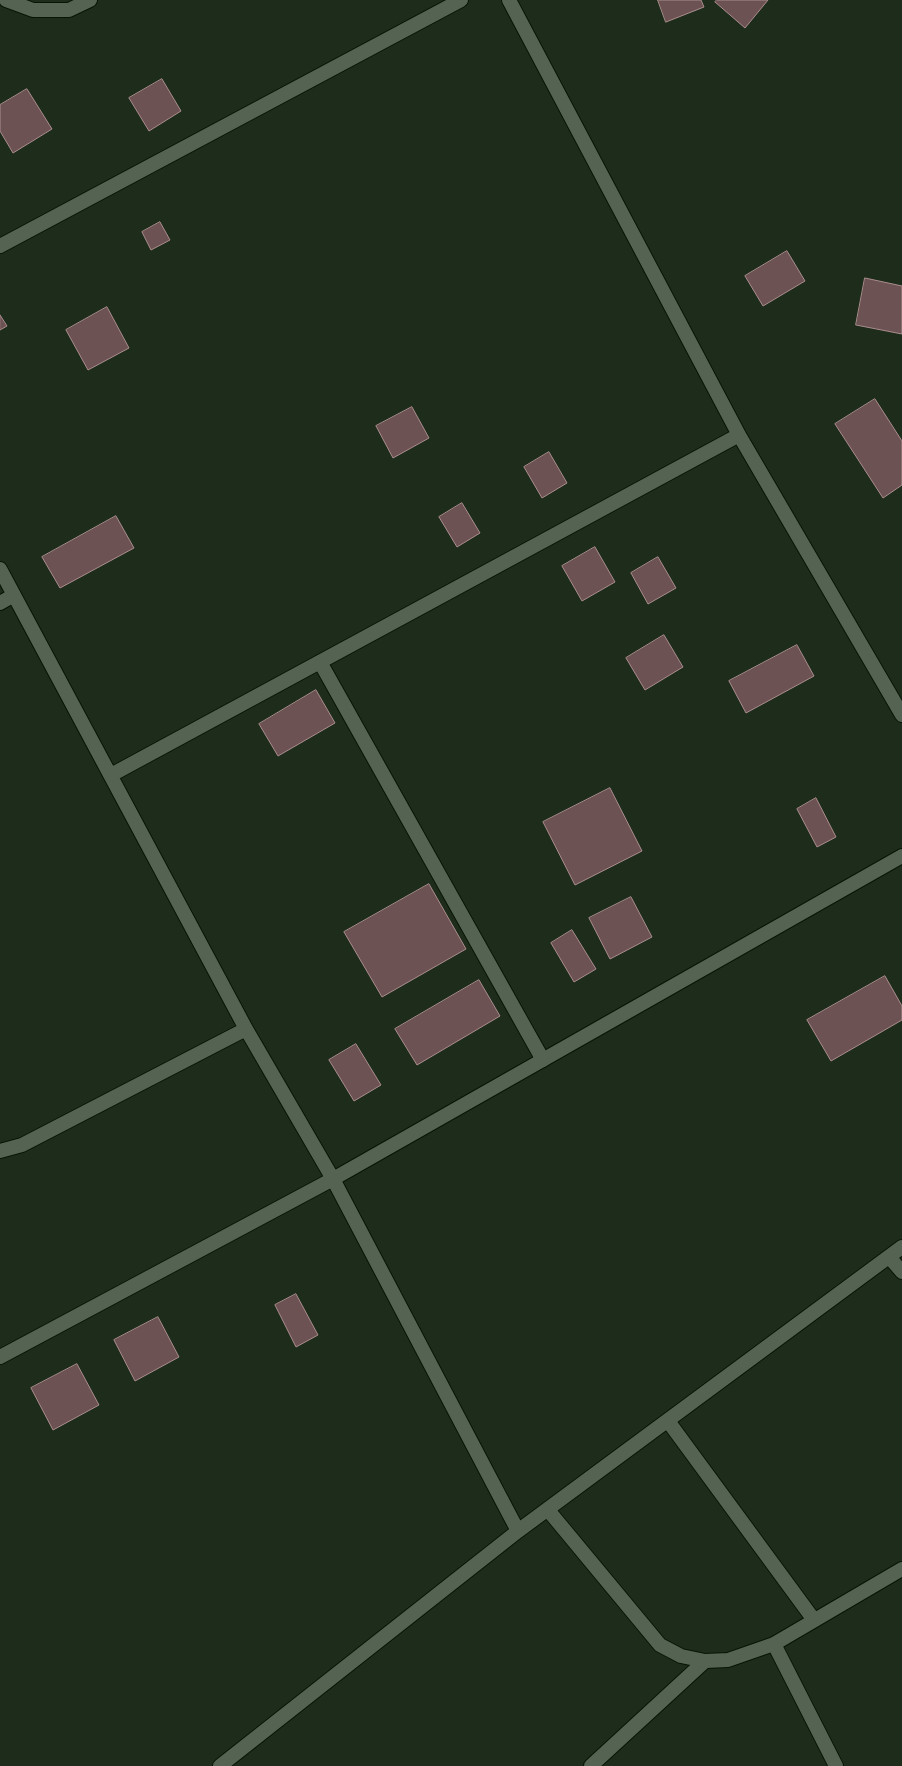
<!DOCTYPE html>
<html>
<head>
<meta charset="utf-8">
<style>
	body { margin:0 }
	canvas { display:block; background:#1e2c1b }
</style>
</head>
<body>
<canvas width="902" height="1766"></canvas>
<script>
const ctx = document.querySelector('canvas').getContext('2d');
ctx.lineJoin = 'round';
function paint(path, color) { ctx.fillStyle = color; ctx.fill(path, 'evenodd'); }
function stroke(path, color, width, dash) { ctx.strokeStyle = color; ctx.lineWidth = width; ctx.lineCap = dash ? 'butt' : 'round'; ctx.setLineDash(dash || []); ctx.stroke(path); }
const building = new Path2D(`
	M658 0H701L704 7 666 22Z
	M717 0H768L745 28 715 2Z
	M162 79 181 111 149 131 129 98Z
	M27 89 52 129 13 153 0 131V105Z
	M160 222 170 240 151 250 142 232Z
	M787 251 805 281 763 306 745 276Z
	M865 278 902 286V334L856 325Z
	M107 307 129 348 88 370 66 330Z
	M0 315 7 326 0 330Z
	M875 399 902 441V485L883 498 835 424Z
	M412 407 429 438 393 458 376 426Z
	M549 452 567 483 542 498 524 467Z
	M462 503 480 533 457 547 439 517Z
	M116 516 134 548 60 588 42 557Z
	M595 547 615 582 582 601 562 566Z
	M658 557 676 588 648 604 631 573Z
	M664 635 683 667 645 690 626 658Z
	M797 645 814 676 746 713 729 681Z
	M316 690 335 723 278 756 259 724Z
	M610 788 642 851 575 885 543 822Z
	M816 798 836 837 817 847 797 809Z
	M429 884 466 949 382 997 344 932Z
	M631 897 652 937 610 959 589 918Z
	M572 930 596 969 574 982 551 943Z
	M885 976 902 1006V1020L831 1061 807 1020Z
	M479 980 500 1016 417 1065 395 1029Z
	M356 1044 381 1085 354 1101 329 1060Z
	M296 1294 318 1335 296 1347 275 1305Z
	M158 1317 179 1357 135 1381 114 1340Z
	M77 1364 99 1405 53 1430 31 1388Z`);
const service = new Path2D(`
	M6 0 33 10H69L90 0
	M320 662 543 1060
	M668 1421 814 1620
	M774 1644 836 1766
	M591 1766 705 1661`);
const minor = new Path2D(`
	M509 0 739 435 902 715
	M0 246 461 0
	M0 569 246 1029 333 1179 518 1531
	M0 603 14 595
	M111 775 739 435
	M0 1151 22 1145 246 1029
	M889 1257 902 1272
	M0 1357 333 1179 902 856
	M548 1510 660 1645 681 1656 705 1661 728 1660 774 1644 902 1569
	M220 1766 518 1531 902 1247`);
paint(building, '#6d5254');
stroke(building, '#aa8d8e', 1);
stroke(service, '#081406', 16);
stroke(minor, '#081406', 16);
stroke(service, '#556452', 14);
stroke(minor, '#556452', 14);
</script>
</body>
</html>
